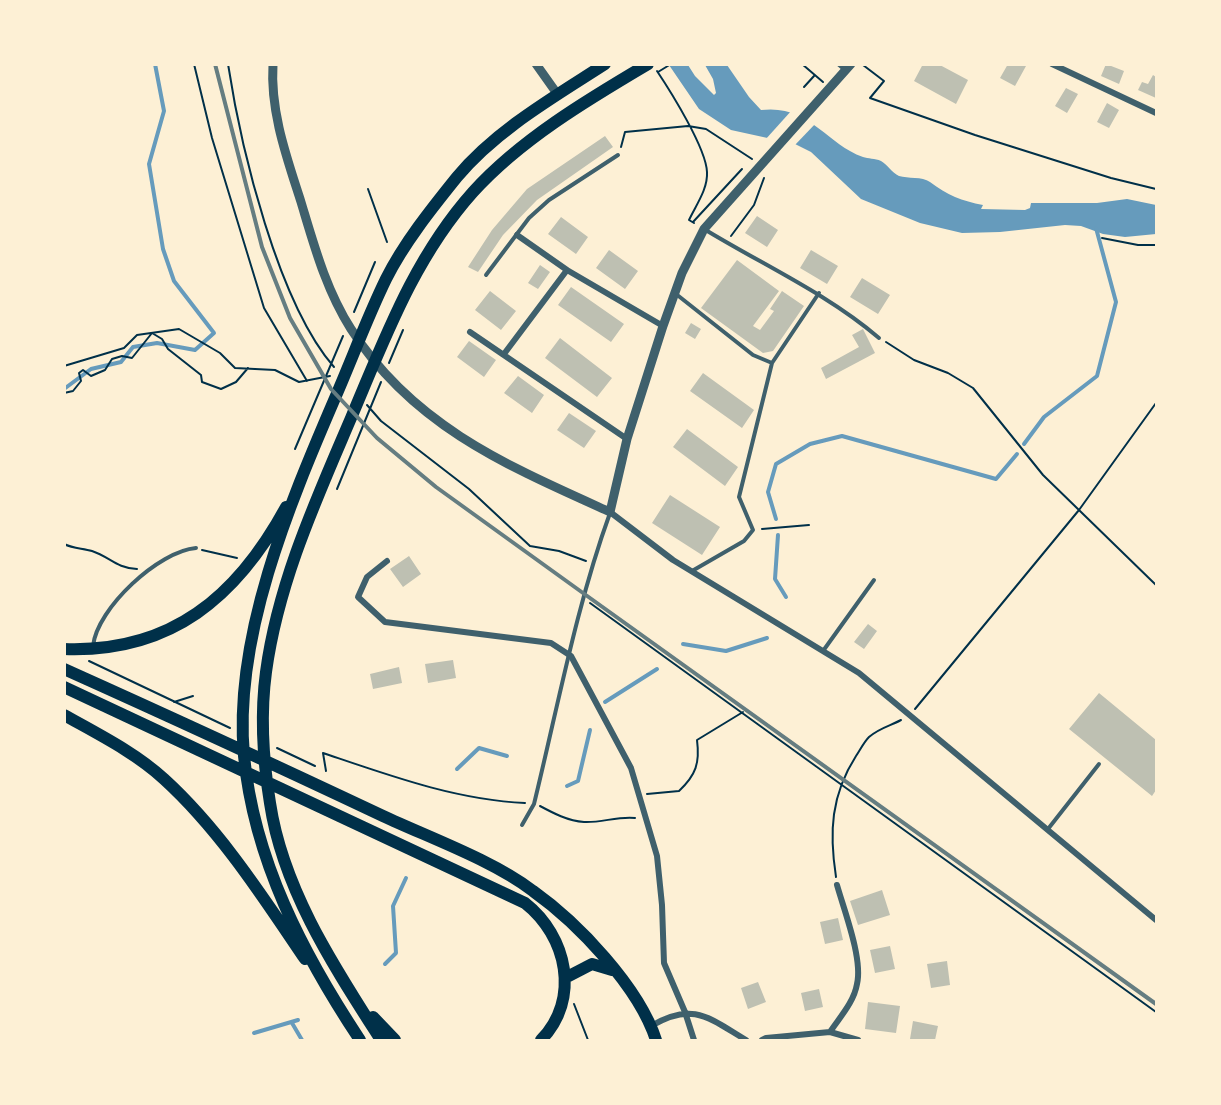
<!DOCTYPE html>
<html>
<head>
<meta charset="utf-8">
<style>
	body { margin:0 }
	#map { position:relative; width:1221px; height:1105px; overflow:hidden; background:#fdf0d5; font-family:"DM Sans",sans-serif }
	canvas { display:block }
	.frame { position:absolute; inset:0; border:66px solid #fdf0d5; pointer-events:none }
</style>
</head>
<body>
<div id="map">
<canvas width="1221" height="1105"></canvas>
<div class="frame"></div>
</div>
<script>
const ctx = document.querySelector('canvas').getContext('2d');
ctx.lineJoin = 'round';
function paint(path, color) { ctx.fillStyle = color; ctx.fill(path, 'evenodd'); }
function stroke(path, color, width, dash) { ctx.strokeStyle = color; ctx.lineWidth = width; ctx.lineCap = dash ? 'butt' : 'round'; ctx.setLineDash(dash || []); ctx.stroke(path); }
const water = new Path2D(`
	M669 65H688L695 76 714 95 716 93 713 79 705 65H727L749 97 761 110C809 104 825 143 863 157 868 159 875 158 881 161 887 164 892 173 899 176 908 179 922 176 930 182 947 195 962 201 983 205L981 209 1025 210 1030 208 1031 203H1097L1127 199 1156 205V234L1125 237 1103 234 1081 226 1065 225 1000 232 962 233 920 223 861 199 811 152 795 144 731 130 699 109Z`);
const pier = new Path2D(`
	M792 110 817 122 794 146 765 140Z`);
const stream = new Path2D(`
	M64 389 91 369 121 362 133 347 157 343 195 350 214 333 174 281 163 249 149 164 164 111 155 64
	M1024 444 1044 417 1097 376 1116 302 1096 228
	M776 519 768 492 776 464 810 444 842 436 996 479 1017 454
	M778 535 775 579 786 597
	M683 644 726 651 767 638
	M605 702 657 669
	M457 769 479 748 507 756
	M567 786 578 781 590 730
	M385 964 396 953 393 906 406 878
	M292 1023 302 1040
	M254 1033 298 1020`);
const building = new Path2D(`
	M923 64H938L968 80 956 104 914 81Z
	M1008 64 1026 66 1015 86 1000 78Z
	M1106 64 1124 71 1119 84 1101 76Z
	M1153 75 1156 77V98L1138 90 1142 82 1148 84Z
	M1066 88 1078 94 1067 113 1055 106Z
	M1107 103 1119 110 1109 128 1097 122Z
	M605 136 613 147 537 200 503 235 478 272 468 267 492 230 527 189Z
	M757 216 778 230 767 247 745 233Z
	M561 217 588 237 576 254 548 234Z
	M609 250 638 271 625 289 596 268Z
	M811 250 838 266 827 284 800 268Z
	M737 260 779 291 753 326 760 330 774 311 770 309 782 291 804 306 773 351 763 353 701 308Z
	M540 265 550 272 538 289 528 283Z
	M862 278 890 295 878 314 850 297Z
	M571 287 624 324 611 342 558 305Z
	M490 291 516 311 501 330 475 310Z
	M691 323 701 329 695 339 685 333Z
	M863 329 875 353 826 379 821 368 859 347 852 335Z
	M560 338 612 378 597 397 545 358Z
	M469 341 496 360 484 377 457 357Z
	M703 373 754 410 742 428 690 391Z
	M518 376 544 395 532 413 504 393Z
	M569 413 596 431 584 448 557 430Z
	M687 429 738 467 725 486 673 447Z
	M670 495 720 527 702 555 652 523Z
	M409 556 421 574 403 587 390 569Z
	M868 624 877 631 864 649 854 642Z
	M453 660 456 678 428 683 425 664Z
	M399 667 402 683 373 689 370 674Z
	M1099 693 1156 740V790L1152 796 1069 729Z
	M882 890 890 915 858 925 850 901Z
	M838 918 843 940 825 944 820 922Z
	M890 946 895 969 875 973 870 950Z
	M947 961 950 985 931 988 927 964Z
	M758 982 766 1002 748 1009 741 988Z
	M819 989 823 1007 805 1011 801 993Z
	M868 1002 900 1006 896 1033 865 1029Z
	M913 1021 938 1026 935 1040 910 1039Z`);
const path = new Path2D(`
	M194 64 212 138 264 308 307 381
	M228 64C241 149 278 303 334 367
	M802 64 823 82
	M863 65 884 81 870 98 975 135 1111 178 1156 189
	M657 71C671 92 706 148 707 172 708 189 696 205 689 220L694 223
	M658 72 671 64
	M804 87 814 76
	M621 147 625 132 688 126 706 129 752 159
	M368 189 387 242
	M693 222 742 169
	M731 236 754 205 764 178
	M1102 238 1138 245H1156
	M354 312 375 262
	M886 342 914 360 948 373 973 388 1043 475 1156 585
	M389 363 403 330
	M64 366 124 348 137 335 179 329 220 353 235 368 275 370 299 382 330 376
	M64 393 73 391 81 381 79 373 83 370 91 376 105 370 112 359 122 356 132 358 152 333 162 339 168 349 201 375 202 382 221 389 236 382 248 368
	M367 405 381 421 469 489 530 546 559 551 586 561
	M295 449 343 336
	M337 489 381 382
	M762 529 809 525
	M64 544C74 549 83 548 92 551 110 557 116 568 137 569
	M202 550 237 558
	M590 603 1156 1012
	M89 661 230 728
	M174 702 193 696
	M915 709 1079 510 1156 403
	M277 748 315 766
	M326 771 323 753C388 775 456 800 525 803
	M647 794 679 791C696 775 700 763 697 740L743 712
	M540 806C553 813 568 821 584 822 601 823 618 816 635 818
	M836 877C829 832 831 795 856 756 860 750 864 742 869 737 879 728 890 726 901 720
	M574 1004 588 1040`);
const service = new Path2D(`
	M838 64 845 70
	M704 229C763 265 826 293 879 338
	M486 275 529 218 549 200 618 155
	M676 294 753 355 772 363
	M692 571 744 541 753 530 739 497 772 363 819 293
	M93 646C97 608 159 551 196 548
	M823 651 874 580
	M522 825 534 804C558 706 576 607 610 513
	M1048 829 1099 764`);
const minor = new Path2D(`
	M1052 64 1156 113
	M517 235 567 270 663 326
	M470 332 627 439
	M504 354 567 270
	M610 512 673 560 859 673 1156 920
	M387 561 367 577 358 597 385 622 551 643 571 656 631 768 657 856 662 905 664 963 685 1012 694 1040
	M651 1026C693 1001 709 1018 746 1040
	M830 1032C840 1017 854 1002 857 984 863 959 844 910 837 885
	M762 1040 766 1038 830 1032 858 1040`);
const tertiary = new Path2D(`
	M273 64C270 112 287 158 301 202 314 245 326 290 351 329 413 426 508 466 610 512L627 439 663 326 682 273 704 229 851 64
	M536 64 558 95`);
const primary = new Path2D(`
	M64 649C171 653 237 597 286 507
	M64 669C171 717 277 766 383 816 430 838 492 860 533 891 578 923 639 987 656 1040
	M64 687 525 903C567 936 581 999 541 1040
	M64 715C98 734 136 753 164 779 220 830 263 897 305 959
	M565 978 592 964 612 970
	M373 1017 395 1040
	M360 1040C303 954 254 860 244 756 233 638 289 505 335 398 352 359 367 318 386 279 404 243 432 208 457 177 496 130 554 97 605 64
	M381 1040C335 968 283 890 270 803 263 760 260 716 266 672 278 583 316 500 351 418 385 338 414 258 473 192 520 140 587 100 648 64`);
const rail = new Path2D(`
	M215 64 262 247 290 318 331 389 377 438 436 487 583 593 1156 1004`);
paint(water, '#669bbc');
paint(pier, '#fdf0d5');
stroke(stream, '#669bbc', 4);
paint(building, '#bec0b2');
stroke(path, '#003049', 2);
stroke(service, '#3f606c', 4);
stroke(minor, '#3f606c', 6);
stroke(tertiary, '#3f606c', 9);
stroke(primary, '#003049', 12);
stroke(rail, '#657d81', 4);
</script>
</body>
</html>
